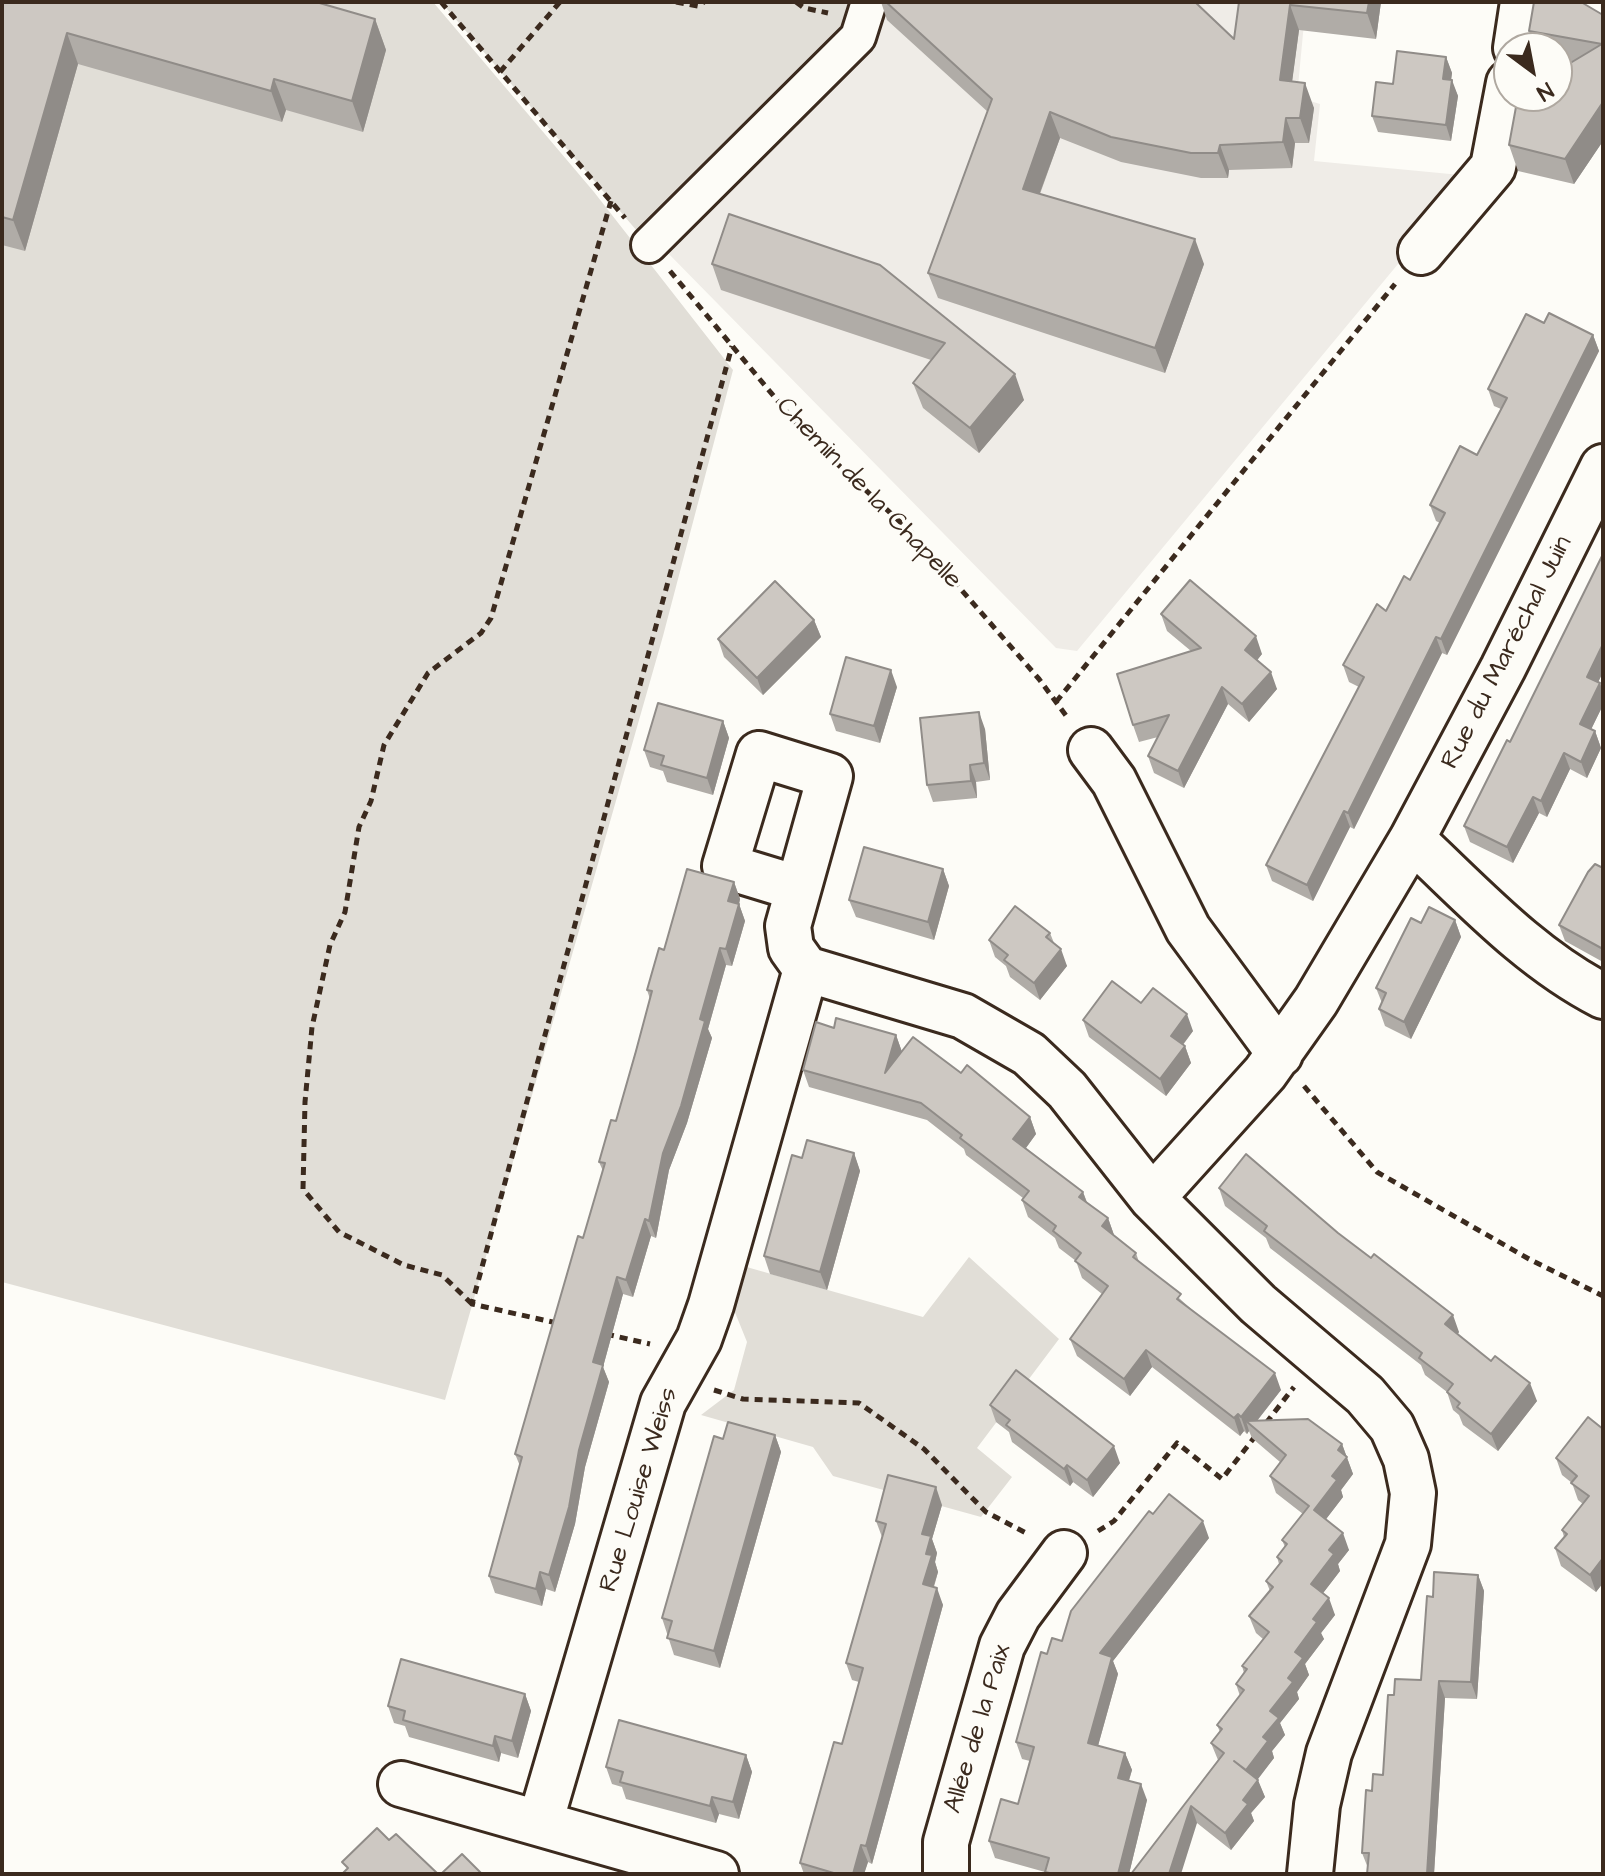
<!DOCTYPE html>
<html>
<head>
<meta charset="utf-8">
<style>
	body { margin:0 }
	#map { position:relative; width:1605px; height:1876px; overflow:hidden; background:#fdfcf7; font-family:"Architects Daughter",sans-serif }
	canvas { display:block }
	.frame { position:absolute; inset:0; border:4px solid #3b2a1e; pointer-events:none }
	.north { position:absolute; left:1493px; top:32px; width:80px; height:80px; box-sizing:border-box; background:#fdfcf7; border:2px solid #afa8a0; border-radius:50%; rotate:148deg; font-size:22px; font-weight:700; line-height:32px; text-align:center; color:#3b2a1e }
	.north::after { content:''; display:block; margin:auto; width:28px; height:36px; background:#3b2a1e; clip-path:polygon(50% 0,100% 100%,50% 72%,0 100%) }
</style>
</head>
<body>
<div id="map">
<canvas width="1605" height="1876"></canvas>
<div class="frame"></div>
<div class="north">N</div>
</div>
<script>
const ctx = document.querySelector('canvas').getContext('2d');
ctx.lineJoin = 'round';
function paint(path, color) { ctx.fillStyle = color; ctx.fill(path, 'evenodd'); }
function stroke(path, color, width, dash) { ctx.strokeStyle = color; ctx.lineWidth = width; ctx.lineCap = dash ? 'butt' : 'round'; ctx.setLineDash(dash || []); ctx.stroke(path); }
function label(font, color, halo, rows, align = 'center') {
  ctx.font = font + ' "Architects Daughter",sans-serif'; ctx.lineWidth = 7; ctx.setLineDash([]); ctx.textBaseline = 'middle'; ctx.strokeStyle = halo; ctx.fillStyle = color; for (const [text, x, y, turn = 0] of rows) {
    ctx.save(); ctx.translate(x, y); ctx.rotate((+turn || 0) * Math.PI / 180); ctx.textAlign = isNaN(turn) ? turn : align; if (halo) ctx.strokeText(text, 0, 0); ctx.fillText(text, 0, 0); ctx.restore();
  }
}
const built = new Path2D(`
	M900 2H1306L1297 97 1320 104 1314 161 1471 176 1077 651 1056 648 662 247Z`);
const green = new Path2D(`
	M2 2H433L594 192 733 370 663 636 445 1400 2 1282Z
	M441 2H869L649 245Z
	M969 1257 1059 1339 977 1448 1012 1477 981 1517 833 1476 813 1447 701 1415 734 1390 747 1342 732 1305 743 1266 923 1317Z`);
const path = new Path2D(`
	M441 2 625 218
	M676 2 698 6 704 2
	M796 2 804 8 828 13
	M500 72 560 2
	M670 271 806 435 911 532 1039 679 1067 717
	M1056 702 1395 284
	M1304 1086 1377 1172 1529 1259 1603 1296
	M472 1304 442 1275 404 1265 339 1232 303 1189 305 1102 312 1027 330 945 345 912 359 827 371 801 384 745 428 673 481 633 491 618 611 201
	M557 1323 472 1304 732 346
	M606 1334 650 1344
	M714 1390 743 1399 859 1403 924 1449 986 1512 1028 1534
	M1266 1423 1294 1387
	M1098 1531 1114 1521 1177 1443 1222 1479 1257 1434`);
const pedestrian = new Path2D(`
	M649 245 858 37 869 2`);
const minor = new Path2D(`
	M1516 48 1523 2
	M1421 252 1493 167 1509 83
	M1091 750 1114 781 1188 929 1280 1054
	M1412 839C1472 895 1529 958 1603 996
	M806 969 963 1016 1029 1054 1067 1090 1152 1198 1258 1304 1365 1395 1392 1427 1406 1459 1413 1493 1408 1544 1329 1753 1317 1805 1310 1874
	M1152 1198 1265 1073 1316 1001 1412 839 1503 668 1603 467
	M401 1784 716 1874
	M540 1823 663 1403 699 1339 711 1305 806 969 791 948 788 926 830 776 759 754 725 866 797 888
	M946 1874V1842L1002 1646 1018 1615 1064 1553`);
const wall = new Path2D(`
	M2 2 375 19 386 50 363 132 286 110 282 122 78 64 25 251 2 245Z
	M881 2H1195L1234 39 1239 2H1381L1376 39 1299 30 1292 81 1314 108 1309 143H1295L1292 168 1229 170 1228 178H1201L1121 162 1060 138 1040 194 1204 264 1165 373 938 298 928 273 988 112 887 20Z
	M1583 3 1603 15V141L1574 184 1518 171 1509 145 1572 62 1557 60V48H1535L1529 31Z
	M1446 57 1452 73 1451 80 1458 96 1451 141 1378 132 1372 116Z
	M712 264 880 265 1024 400 979 453 923 408 913 383 931 360 721 290Z
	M1544 323 1593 335 1599 351 1447 655 1442 653 1354 829 1350 827 1313 901 1272 881 1266 865 1359 687 1349 682 1343 665 1410 580 1440 523 1436 521 1430 505 1477 455 1501 409 1494 406 1488 389Z
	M1603 554V672L1598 682 1600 683 1603 692V705L1591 729 1595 731 1601 748 1587 778 1570 769 1547 817 1539 813 1513 863 1470 842 1464 826 1510 742Z
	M1161 614 1262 654 1257 660 1277 689 1249 722 1228 704 1184 788 1154 773 1148 756 1158 737 1139 742 1133 725 1191 651 1167 631Z
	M814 620 821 637 763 695 724 657 718 639Z
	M897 687 880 743 836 731 830 714Z
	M723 721 729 738 713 795 667 782 663 771 650 767 644 750Z
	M985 729 990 780 976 782 977 798 933 802 927 785Z
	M1603 868V962L1565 941 1559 925Z
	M943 869 949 886 934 940 856 917 849 900Z
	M734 882 740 899 739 904 745 921 732 966 726 965 708 1029 712 1038 687 1123 669 1170 656 1238 651 1236 633 1297 623 1294 618 1312 603 1367 609 1382 585 1467 575 1524 555 1592 546 1589 542 1606 495 1593 489 1576 520 1466 515 1454 583 1238 603 1171 599 1162 616 1121 650 999 647 990 664 950Z
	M1455 920 1461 937 1411 1039 1385 1026 1379 1009 1382 1003 1376 988 1421 923Z
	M1050 933 1054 943 1067 966 1040 1000 1010 977 1006 966 995 957 989 940Z
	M1141 1003 1193 1031 1183 1045 1185 1046 1191 1063 1166 1096 1089 1037 1083 1020Z
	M834 1028 896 1035 902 1052 961 1073 1030 1117 1036 1134 1026 1148 1083 1192 1087 1202 1108 1218 1114 1235 1136 1253 1139 1262 1281 1390 1257 1421 1342 1444 1353 1474 1341 1490 1343 1497 1326 1519 1349 1550 1338 1564 1340 1571 1323 1593 1335 1615 1321 1633 1324 1639 1305 1664 1309 1675 1297 1692 1299 1699 1280 1723 1285 1735 1272 1751 1274 1758 1257 1779 1265 1797 1251 1813 1254 1821 1231 1850 1197 1823 1131 1874 1218 1760 1211 1743 1220 1732 1217 1725 1240 1696 1236 1684 1244 1673 1242 1666 1263 1639 1256 1633 1249 1616 1270 1591 1266 1581 1279 1564 1277 1557 1285 1547 1282 1540 1303 1514 1276 1493 1270 1476 1280 1462 1252 1438 1249 1431 1247 1434 1244 1431 1240 1436 1152 1367 1130 1396 1077 1356 1070 1339 1102 1294 1082 1278 1076 1261 1059 1248 1055 1238 1028 1217 1022 1200 1023 1198 966 1155 964 1149 927 1120 809 1087 803 1070Z
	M854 1153 860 1171 827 1290 770 1274 764 1256Z
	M1219 1188 1338 1233 1459 1332 1458 1334 1537 1401 1498 1451 1463 1425 1459 1415 1453 1410 1447 1392 1425 1375 1421 1365 1270 1248 1266 1238 1225 1206Z
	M990 1405 1120 1463 1093 1497 1073 1482 1070 1486 1012 1442 1009 1432 996 1422Z
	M1603 1429V1583L1596 1592 1561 1566 1555 1548 1564 1537 1562 1530 1583 1504 1578 1500 1572 1483 1562 1475 1556 1458Z
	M775 1435 781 1452 720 1668 674 1655 662 1618 723 1439Z
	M942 1505 932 1539 937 1553 935 1562 938 1572 934 1587 943 1605 872 1864 868 1862 864 1874H804L800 1863 842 1744 859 1682 852 1680 846 1663 882 1537 876 1521Z
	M1153 1514 1209 1538 1113 1661 1118 1674 1098 1746 1125 1753 1132 1770 1129 1781 1147 1800 1129 1874H1046L1045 1872 995 1858 989 1841 1018 1804 1030 1761 1022 1759 1016 1742 1047 1654 1062 1641Z
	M1478 1575 1484 1591 1477 1699 1445 1698 1434 1874H1367L1368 1868 1362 1853 1372 1791 1383 1775 1394 1695 1421 1680 1433 1597Z
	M525 1694 531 1711 518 1758 501 1753 499 1762 409 1737 405 1726 394 1723 388 1706Z
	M746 1755 752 1772 739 1819 719 1814 716 1823 626 1799 622 1787 612 1784 606 1767Z`);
const shadedWall = new Path2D(`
	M1369 2H1381L1376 39 1367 13Z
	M1290 5 1299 30 1289 105 1280 80Z
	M375 19 386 50 363 132 352 101Z
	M67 33 78 64 25 251 13 220Z
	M1446 57 1452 73 1449 95 1443 79Z
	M274 79 286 110 282 122 271 91Z
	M1452 80 1458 96 1451 141 1446 125Z
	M1305 83 1314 108 1309 143 1300 118Z
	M1603 102V141L1574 184 1565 159Z
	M1050 112 1060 138 1032 214 1023 189Z
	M1286 118 1295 143 1292 168 1283 142Z
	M1220 145 1229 170 1228 178 1218 153Z
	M1195 239 1204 264 1165 373 1155 348Z
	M1593 335 1599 351 1447 655 1441 639Z
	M1015 374 1024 400 979 453 970 428Z
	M814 620 821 637 763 695 757 678Z
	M1256 636 1262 654 1251 668 1245 650Z
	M1436 637 1442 653 1354 829 1348 813Z
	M1603 644V672L1593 693 1587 677Z
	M891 670 897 687 880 743 874 726Z
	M1271 672 1277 689 1249 722 1242 704Z
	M1600 683 1603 692V705L1586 740 1580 724Z
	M1222 687 1228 704 1184 788 1178 771Z
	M979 712 985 729 990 780 984 763Z
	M723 721 729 738 713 795 707 778Z
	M1595 731 1601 748 1587 778 1581 762Z
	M1564 753 1570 769 1547 817 1541 801Z
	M970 765 976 782 977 798 971 781Z
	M1533 797 1539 813 1513 863 1507 847Z
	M1344 811 1350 827 1313 901 1307 885Z
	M943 869 949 886 934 940 928 922Z
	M734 882 740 899 739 904 745 921 732 966 726 949 728 901Z
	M1455 920 1461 937 1411 1039 1404 1022Z
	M720 948 726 965 708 1029 712 1038 687 1123 669 1170 656 1238 649 1221 663 1153Z
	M1061 949 1067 966 1040 1000 1034 983Z
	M1187 1014 1193 1031 1177 1052 1171 1036Z
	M896 1035 902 1052 885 1073Z
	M1185 1046 1191 1063 1166 1096 1160 1079Z
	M1030 1117 1036 1134 1020 1156 1013 1139Z
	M854 1153 860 1171 827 1290 820 1272Z
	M1083 1192 1089 1209 1079 1197Z
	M1108 1218 1114 1235 1102 1226Z
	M645 1219 651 1236 633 1297 626 1280Z
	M617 1277 623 1294 603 1367 609 1382 585 1467 575 1524 555 1592 549 1575 593 1362Z
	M1453 1315 1459 1332 1451 1342 1445 1324Z
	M1146 1350 1152 1367 1130 1396 1124 1379Z
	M1275 1373 1281 1390 1252 1427 1246 1421 1249 1431 1247 1434 1241 1417Z
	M1530 1383 1537 1401 1498 1451 1491 1434Z
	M1238 1414 1244 1431 1240 1436 1234 1418Z
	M775 1435 781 1452 720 1668 714 1651Z
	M1342 1444 1353 1474 1341 1490 1343 1497 1320 1527 1314 1510 1332 1476 1338 1450Z
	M1114 1446 1120 1463 1093 1497 1087 1480Z
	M1067 1465 1073 1482 1070 1486 1064 1469Z
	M936 1487 942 1505 932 1539 937 1553 935 1562 938 1572 929 1601 923 1584 926 1554 922 1534Z
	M1203 1521 1209 1538 1113 1661 1118 1674 1094 1760 1088 1743 1100 1653Z
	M1343 1533 1349 1550 1338 1564 1340 1571 1317 1601 1311 1584 1329 1550Z
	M1603 1558V1583L1596 1592 1590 1575Z
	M540 1572 546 1589 542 1606 536 1589Z
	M1478 1575 1484 1591 1477 1699 1471 1682Z
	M937 1588 943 1605 872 1864 866 1846Z
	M1329 1598 1335 1615 1321 1633 1324 1639 1305 1664 1309 1675 1297 1692 1299 1699 1280 1723 1285 1735 1272 1751 1274 1758 1252 1787 1246 1770 1263 1737 1270 1711 1288 1678 1295 1652 1313 1619Z
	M1439 1681 1445 1698 1434 1874H1427Z
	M525 1694 531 1711 518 1758 512 1741Z
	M495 1736 501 1753 499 1762 493 1746Z
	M1125 1753 1132 1770 1124 1795 1118 1778Z
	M746 1755 752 1772 739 1819 733 1802Z
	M1258 1780 1265 1797 1251 1813 1254 1821 1231 1850 1225 1833 1243 1800Z
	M1141 1784 1147 1800 1129 1874H1118Z
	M712 1797 719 1814 716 1823 710 1806Z
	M1191 1806 1197 1823 1181 1874H1169Z
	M861 1845 868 1862 864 1874H853Z`);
const building = new Path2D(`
	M2 2H316L375 19 352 101 274 79 271 91 67 33 13 220 2 217Z
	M886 2H1195L1234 39 1239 2H1369L1367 13 1290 5 1280 80 1305 83 1300 118H1286L1283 142 1220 145 1218 153H1191L1111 137 1050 112 1023 189 1195 239 1155 348 928 273 992 99Z
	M1534 2H1581L1603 15V102L1565 159 1509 145 1518 96H1557V71L1602 44 1529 31Z
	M1397 51 1446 57 1443 79 1452 80 1446 125 1372 116 1376 82 1393 84Z
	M729 214 880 265 1015 374 970 428 913 383 945 343 712 264Z
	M1549 313 1593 335 1441 639 1436 637 1348 813 1344 811 1307 885 1266 865 1364 677 1343 665 1377 604 1386 611 1404 576 1410 580 1445 513 1430 505 1460 446 1477 455 1507 398 1488 389 1526 314 1544 323Z
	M1603 554V644L1587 677 1600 683 1580 724 1595 731 1581 762 1564 753 1541 801 1533 797 1507 847 1464 826 1507 740 1510 742Z
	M1190 580 1256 636 1245 650 1271 672 1242 704 1222 687 1178 771 1148 756 1169 715 1133 725 1117 674 1201 648 1161 614Z
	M775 581 814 620 757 678 718 639Z
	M846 657 891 670 874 726 830 714Z
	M658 703 723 721 707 778 661 765 664 756 644 750Z
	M979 712 984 763 970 765 971 781 927 785 920 718Z
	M864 847 943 869 928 922 849 900Z
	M1595 864 1603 868V949L1559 925 1588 872Z
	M687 869 734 882 728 901 739 904 726 949 720 948 700 1019 705 1021 681 1106 663 1153 649 1221 645 1219 626 1280 617 1277 612 1295 593 1362 603 1365 579 1450 569 1507 549 1575 540 1572 536 1589 489 1576 522 1457 515 1454 578 1236 583 1238 605 1163 599 1162 611 1120 616 1121 636 1051 652 991 647 990 659 948 664 950Z
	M1015 906 1050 933 1046 937 1061 949 1034 983 1004 960 1008 955 989 940Z
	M1429 907 1455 920 1404 1022 1379 1009 1386 993 1376 988 1411 918 1421 923Z
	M1112 981 1141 1003 1153 988 1187 1014 1171 1036 1185 1046 1160 1079 1083 1020Z
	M836 1018 896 1035 885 1073 913 1037 961 1073 967 1065 1030 1117 1013 1139 1083 1192 1079 1197 1108 1218 1102 1226 1136 1253 1133 1257 1181 1294 1177 1299 1275 1373 1241 1417 1238 1414 1234 1418 1146 1350 1124 1379 1070 1339 1108 1286 1075 1261 1081 1253 1053 1231 1056 1226 1022 1200 1029 1191 960 1138 962 1135 921 1103 803 1070 816 1022 834 1028Z
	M807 1140 854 1153 820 1272 764 1256 792 1155 802 1158Z
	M1246 1154 1338 1233 1371 1258 1374 1254 1453 1315 1445 1324 1491 1361 1495 1356 1530 1383 1491 1434 1457 1407 1460 1403 1447 1392 1453 1384 1419 1358 1422 1353 1264 1231 1267 1226 1219 1188Z
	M1016 1370 1114 1446 1087 1480 1067 1465 1064 1469 1006 1425 1010 1420 990 1405Z
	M1588 1417 1603 1429V1558L1590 1575 1555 1548 1567 1534 1562 1530 1589 1496 1571 1483 1577 1476 1556 1458Z
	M1308 1419 1342 1444 1338 1450 1347 1457 1332 1476 1337 1480 1314 1510 1343 1533 1329 1550 1334 1554 1311 1584 1329 1598 1313 1619 1317 1622 1295 1652 1303 1658 1288 1678 1293 1682 1270 1711 1279 1718 1263 1737 1268 1741 1246 1770 1234 1761 1258 1780 1243 1800 1248 1804 1225 1833 1191 1806 1169 1874H1131L1224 1753 1211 1743 1222 1729 1217 1725 1244 1690 1236 1684 1247 1669 1242 1666 1269 1632 1249 1616 1273 1587 1266 1581 1282 1561 1277 1557 1287 1544 1282 1540 1309 1506 1270 1476 1286 1455 1246 1421Z
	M728 1422 775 1435 714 1651 667 1638 672 1621 662 1618 714 1436 723 1439Z
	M888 1475 936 1487 922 1534 931 1536 926 1554 932 1555 923 1584 937 1588 866 1846 861 1845 853 1874H837L800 1863 834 1742 842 1744 863 1668 846 1663 886 1524 876 1521Z
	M1169 1494 1203 1521 1100 1653 1112 1657 1088 1743 1125 1753 1118 1778 1141 1784 1118 1874H1054L1045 1872 1049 1858 989 1841 1001 1799 1018 1804 1034 1747 1016 1742 1041 1652 1047 1654 1052 1638 1062 1641 1071 1611 1149 1511 1153 1514Z
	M1434 1572 1478 1575 1471 1682 1439 1681 1427 1874H1367L1369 1853H1362L1366 1790 1372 1791 1373 1774 1383 1775 1388 1695H1394L1395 1679 1421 1680 1427 1596 1433 1597Z
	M401 1659 525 1694 512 1741 495 1736 493 1746 403 1720 405 1711 388 1706Z
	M619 1720 746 1755 733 1802 712 1797 710 1806 620 1782 623 1772 606 1767Z
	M377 1828 389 1840 396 1834 438 1874H342L348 1868 342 1862Z
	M462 1854 482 1874H441Z`);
const streetNames = [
	["Chemin de la Chapelle",868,494,46],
	["Rue du Maréchal Juin",1508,653,-63],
	["Rue Louise Weiss",640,1490,-73],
	["Allée de la Paix",979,1729,-73]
];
paint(built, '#efece7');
paint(green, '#e1ded7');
stroke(pedestrian, '#3b2a1e', 40);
stroke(minor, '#3b2a1e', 50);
stroke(path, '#3b2a1e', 5, [8, 6]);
stroke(pedestrian, '#fdfcf7', 34);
stroke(minor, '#fdfcf7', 44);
paint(wall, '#b0aca7');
paint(shadedWall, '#908c88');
paint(building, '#cdc8c2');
stroke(building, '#908c88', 2);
label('26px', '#3b2a1e', '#fdfcf7', streetNames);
</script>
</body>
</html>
